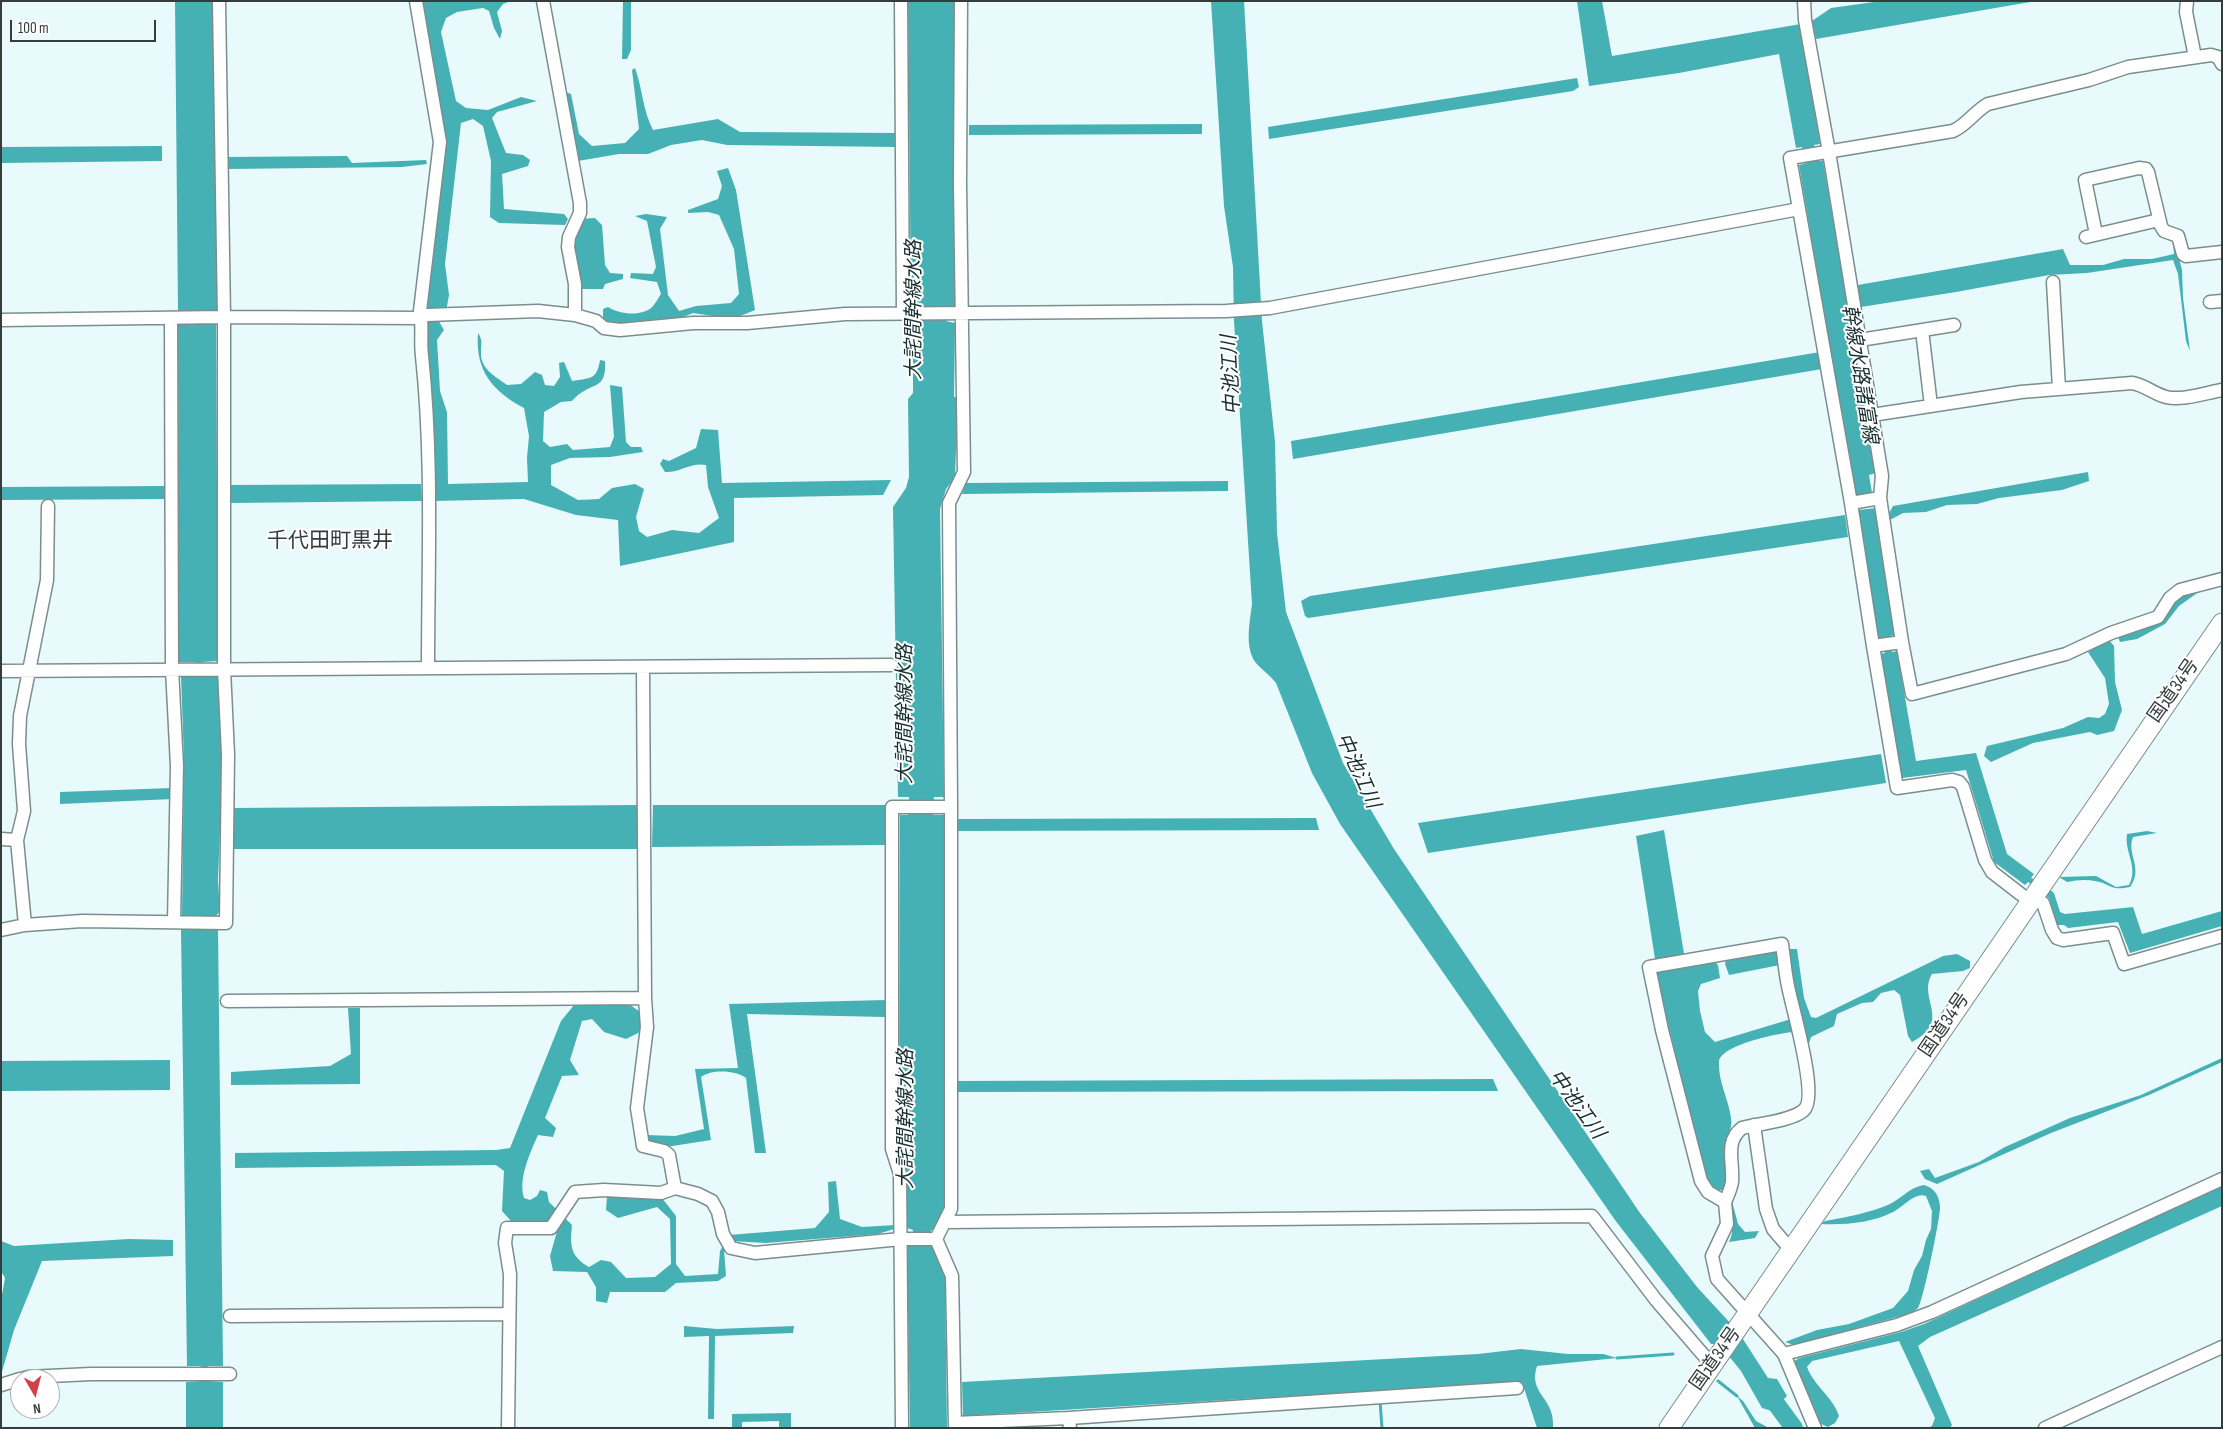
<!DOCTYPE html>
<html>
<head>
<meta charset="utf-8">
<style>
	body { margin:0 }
	#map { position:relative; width:2223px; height:1429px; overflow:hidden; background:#e8fafb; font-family:"Sofia Sans Condensed",sans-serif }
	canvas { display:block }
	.frame { position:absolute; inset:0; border:2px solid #353c3c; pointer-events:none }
	.north { position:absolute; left:10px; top:1369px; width:50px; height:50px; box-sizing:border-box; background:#fff; border:1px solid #aeb1b1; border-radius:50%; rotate:172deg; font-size:14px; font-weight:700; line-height:20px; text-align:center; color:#353c3c }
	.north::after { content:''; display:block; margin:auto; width:18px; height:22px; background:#d1414d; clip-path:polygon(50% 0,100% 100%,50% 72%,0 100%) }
	.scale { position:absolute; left:10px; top:20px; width:146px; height:22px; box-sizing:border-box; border:2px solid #353c3c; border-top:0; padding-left:6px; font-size:15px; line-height:18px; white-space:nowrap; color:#353c3c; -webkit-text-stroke:4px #fff; paint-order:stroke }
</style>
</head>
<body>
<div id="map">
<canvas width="2223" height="1429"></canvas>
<div class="frame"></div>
<div class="north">N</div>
<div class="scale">100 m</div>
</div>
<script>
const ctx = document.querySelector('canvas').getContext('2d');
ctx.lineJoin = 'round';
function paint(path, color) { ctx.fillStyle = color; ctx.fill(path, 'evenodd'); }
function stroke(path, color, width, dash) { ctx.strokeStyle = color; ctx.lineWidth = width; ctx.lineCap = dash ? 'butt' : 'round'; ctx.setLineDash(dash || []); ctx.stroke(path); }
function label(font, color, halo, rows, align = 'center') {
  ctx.font = font + ' "Sofia Sans Condensed","Noto Sans JP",sans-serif'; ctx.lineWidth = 4; ctx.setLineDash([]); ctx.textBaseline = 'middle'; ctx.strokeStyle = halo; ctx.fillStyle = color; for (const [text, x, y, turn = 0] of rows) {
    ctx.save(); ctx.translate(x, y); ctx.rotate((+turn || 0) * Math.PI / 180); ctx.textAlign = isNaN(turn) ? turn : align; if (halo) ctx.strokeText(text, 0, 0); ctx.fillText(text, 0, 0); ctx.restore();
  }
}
const water = new Path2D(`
	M175 1H214L217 310 200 311V324H216L218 661 202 662 203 676H218L223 759 218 880 220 911 216 916H204V928L218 929 223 1366H208V1381L223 1382V1428H186V1382L201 1381V1366H187L181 929H196L197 916 182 915 184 759 181 677 196 676V662H179L178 324H195V311H178Z
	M423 1H511L503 4 497 12 502 31 500 39 494 28 489 11 483 8 457 12 446 18 441 32 456 101 466 108 488 110 521 97 537 101 497 112 492 118 506 153 523 155 530 160 528 166 502 174 504 209 564 214 568 219 565 225 499 223 490 217 491 161 483 126 473 119 461 123 445 264 449 295 446 312 437 318 444 330 437 340 440 391 447 412 448 484 528 482 527 458 529 436 524 408C492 391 475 370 478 333 483 340 481 344 481 352 480 369 495 376 507 385L521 384 535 372 542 375 545 385 554 386 560 377 559 363 564 362 572 381C590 378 597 380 600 360L605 361C607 393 590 380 572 401L561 402 544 412 543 441 550 447 567 444 573 450 610 447 614 437 610 385 622 387 626 442 631 447H641L643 452 610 457 570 458 551 465V485L578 500 599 499 612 488 635 484 644 489 636 517 639 531 647 537 672 530 699 533 719 518 708 487 706 465C690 462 680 473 665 472L660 464 663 459 669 461 696 448 701 429 718 430 722 483 891 480 883 495 734 498V542L620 566 618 520 576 515 524 499 433 501 425 322 428 312 426 307 441 191 444 131 421 3Z
	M623 1H631V50L627 59H622Z
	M908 1H954L955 306H946V321L955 323 954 397H958L955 477 946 489 940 509 944 797H934L933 815H944L948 1204 937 1230H931V1245H934L945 1275 947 1428H910L907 1246 912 1245 913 1230 907 1228V1171L899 1151 900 815H908L909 797H898L893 507 906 488 909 477 908 399 913 393V360L907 352 909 322 921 321V306H911Z
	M1211 1H1244L1262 321 1275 442 1277 533 1286 612 1343 763 1394 849 1640 1213 1697 1287 1731 1324 1720 1344H1711L1615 1220 1340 824 1312 773 1276 683C1270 675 1262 670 1256 663 1244 648 1250 621 1252 604L1234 321 1233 267 1224 206Z
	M1577 1H1602L1612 56 1801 24 1820 144 1814 145 1817 161H1823L1876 473 1869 475 1872 493 1855 496 1799 165 1806 163 1802 147 1796 148 1779 54 1679 73 1589 86Z
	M1881 1H2036L1816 39 1812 21 1831 8Z
	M635 68C643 90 642 108 653 130L718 119 740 132 897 133V147L727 145 702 140 671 145 648 154H619L578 161 565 92 571 94 579 134 592 146 625 143 639 129 632 70Z
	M1577 78 1579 87 1573 91 1269 139 1268 127Z
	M1202 124V134L969 135V125Z
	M162 146V161L1 163V147Z
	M347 156 352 163 426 160 427 164 402 167 227 169 226 157Z
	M728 168 736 190 755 310 733 319 693 313 681 318 608 324 603 318V309L608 307C619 314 639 317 651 308 655 305 658 298 661 294L657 282 630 278 631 273 653 274 656 267 647 221 635 216 646 214 667 217 660 229 668 295 679 311 696 306 731 303 739 294 734 249 719 215 708 212 688 213V210L718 199 722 186 717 171Z
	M595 218 602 225 605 265 610 273 623 274V279L605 284 603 289H580L572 246 579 219Z
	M2173 242H2175L2182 270 2183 298 2190 351 2186 341 2178 274 2173 260 2087 273 2049 275 1956 292 1861 307 1858 285 2063 249 2070 265H2103L2124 259H2152L2174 254Z
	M1820 352 1822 369 1293 459 1291 441Z
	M2088 472 2089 481 2062 490 1999 498 1977 504 1947 505 1926 512 1903 513 1890 520 1887 517 1893 506Z
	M1228 481V491L962 494 966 483Z
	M421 484 422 501 229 503V485Z
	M167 486V499L1 500V487Z
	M1876 508 1896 635 1890 636V639L1883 641V638H1876L1858 510Z
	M1845 515 1848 537 1308 618 1305 616 1301 601 1310 596Z
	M2222 583V586L2200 591 2179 606 2165 624 2137 639 2120 642 2118 637 2186 591Z
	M2109 640 2114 646 2115 682 2122 710 2114 731 2097 735 2090 732 2033 743 1991 762 1984 756 1987 746 2063 728 2088 717 2099 718 2105 714 2109 704 2105 678 2088 652Z
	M1891 649 1892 652 1897 651 1916 761 1976 753 2007 854 2034 874 2031 878 2035 880 2032 885 2028 882 2025 885 1994 862 1966 770 1902 778 1880 654 1885 653 1884 650Z
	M1881 754 1886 783 1428 853 1418 823Z
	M172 788 173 799 60 804V792Z
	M638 805V849H232V808Z
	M653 805H885V845L652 847Z
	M1316 818 1319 830 956 831V819Z
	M1664 830 1684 954 1655 959 1636 836Z
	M2147 831 2157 833 2133 837C2126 854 2144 868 2130 887 2109 891 2112 884 2095 881 2086 879 2077 880 2067 882L2059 877 2096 876 2116 887 2129 885C2139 867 2124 852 2127 834Z
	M2048 888 2054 893 2060 912 2065 914 2133 907 2142 934 2222 911V926L2130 953 2118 922 2068 928 2064 925H2057L2049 898 2044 894Z
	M1787 949H1797L1804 998 1811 1017 1816 1018 1943 956 1957 954 1970 961V968L1963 971 1932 974C1917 999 1953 1021 1912 1042L1908 1036 1900 995 1894 990 1881 993 1873 1002 1862 1003 1837 1014 1834 1026 1811 1037 1808 1047 1795 1001Z
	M1778 952 1780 965 1729 975 1725 964 1726 960Z
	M1715 962 1718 965 1720 978 1701 984 1698 991 1700 1011 1705 1032 1715 1042 1791 1019 1793 1032C1779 1033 1720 1045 1719 1062 1718 1082 1729 1100 1731 1118 1733 1129 1727 1134 1726 1144 1725 1159 1725 1175 1725 1190H1717L1708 1184 1655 972Z
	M885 1000V1017L747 1014 766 1153H755L746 1078C736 1070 711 1069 701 1077L711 1140 666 1147 647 1143 646 1135 675 1136 704 1129 695 1069 738 1068 729 1004Z
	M629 1004 640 1012V1032L626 1039 604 1032 592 1019 582 1021 570 1060 579 1075 562 1076 545 1118 556 1128 553 1137 538 1135C530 1153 518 1179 524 1198L530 1200 537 1196 540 1190 547 1192 549 1202 572 1225C570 1246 570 1256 589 1267L601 1260 611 1262 626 1278 655 1277 671 1264 670 1219 657 1207 618 1218 606 1210 607 1197 662 1198 676 1216V1264L685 1276 718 1274 720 1251 729 1235 815 1228 829 1212 828 1182 836 1181 840 1219 862 1227 895 1225 894 1229 878 1234 766 1243 731 1241 724 1250 726 1276 718 1281 676 1283 665 1292H610L607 1303 596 1301V1287L587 1272 553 1271 550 1256 558 1228 547 1222 511 1221 502 1211 504 1171 496 1165 235 1168V1153L496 1150 510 1148 561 1021 574 1005Z
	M348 1008H360V1084L231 1085V1072L330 1066 351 1054Z
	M2222 1058V1062L2149 1095 2051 1133 1937 1184 1925 1179 1920 1171 1929 1169 1935 1178 1979 1162 2005 1147 2070 1118 2141 1095Z
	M170 1060V1090L1 1091V1061Z
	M1493 1079 1498 1091 958 1092V1081Z
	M1924 1185C1935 1188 1940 1197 1940 1208 1940 1219 1923 1302 1918 1308 1916 1310 1914 1311 1912 1313L1794 1345 1785 1342 1817 1330 1849 1324 1893 1308 1908 1291 1914 1270 1922 1256 1926 1240 1931 1229 1932 1211 1926 1196C1915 1192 1903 1207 1893 1212 1871 1223 1845 1225 1821 1224L1825 1221C1847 1217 1869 1213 1890 1204 1902 1198 1910 1187 1924 1185Z
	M2222 1186V1206L1930 1337 1918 1346 1952 1425 1950 1428H1927L1932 1426 1935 1418 1899 1341 1812 1361 1807 1367C1814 1386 1833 1397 1839 1416L1835 1423 1828 1427 1819 1423 1793 1362 1799 1358 1901 1332 1924 1324Z
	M1732 1201 1738 1224 1745 1232 1759 1231 1755 1238 1729 1242C1738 1224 1725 1215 1732 1201Z
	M129 1239 173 1240V1256L42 1261 14 1330 1 1375V1300L5 1278 1 1271V1241L14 1246Z
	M684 1326 717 1329 794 1326 793 1333 715 1336 714 1419H708L709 1336 684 1337Z
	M1741 1336 1768 1378 1777 1379 1787 1396 1772 1411 1762 1408 1741 1371 1728 1355Z
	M1521 1349 1568 1354H1603L1617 1358 1537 1366C1529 1390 1548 1396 1552 1415 1553 1419 1553 1424 1553 1428H1537L1522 1382 963 1416 962 1382 1478 1354Z
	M1737 1396 1743 1401 1756 1421 1769 1428H1755Z
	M791 1413V1428H779V1421L742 1422V1428H732V1414Z`);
const stream = new Path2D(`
	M1617 1358 1673 1354
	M1718 1381 1737 1396
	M1380 1401 1382 1428`);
const river = new Path2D(`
	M1763 1386 1794 1428`);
const minor = new Path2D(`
	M416 1 440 142 420 311C423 326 420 341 422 356 433 460 428 564 428 668
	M543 1 580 203V213L569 237 568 247 575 284V315
	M901 1 903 313
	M1804 1 1805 20 1829 152 1882 476 1880 498 1902 642 1912 694 2066 654 2111 633 2158 617 2170 598 2180 590 2222 579
	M2187 1 2186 12 2195 57
	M2096 234 2085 180 2139 168 2146 169 2148 172 2161 226 2164 231 2178 236 2183 254 2186 256 2222 252
	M2086 237 2159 220
	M2053 282 2059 389
	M2210 302 2222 301
	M171 318 172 669 177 766 174 922
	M1 320 224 317 421 318 427 315 538 311 575 315 596 321 604 328 620 330 693 323H747L845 314 1226 311 1270 308 1799 209
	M1922 330 1931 406
	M1860 340 1954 325
	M1872 415 2021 392 2132 383C2145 385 2154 394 2166 397 2182 401 2205 393 2222 390
	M1880 498 1851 503 1873 646 1897 788 1952 780 1959 782 1963 787 1985 860 1992 872 2023 896 2043 903 2052 930 2057 938 2063 940 2113 933 2124 964 2222 936
	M1851 503 1790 158 1953 131C1967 125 1975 111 1988 104L2089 80 2128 67 2211 55 2218 57 2222 64
	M1873 646 1902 642
	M643 667 645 998 647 1027 637 1108 643 1146 664 1151 669 1155 675 1188
	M1 671 891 665
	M951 807V1209L936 1239 952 1276 955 1428
	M1 839 17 840
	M25 925 17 840 24 811 19 744 20 716 47 580 48 506
	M1 930 25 925 82 921 226 923 228 754 224 669V317L219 1
	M1782 944C1784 958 1785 972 1788 986 1792 1008 1819 1096 1804 1110 1792 1121 1757 1124 1742 1128 1724 1142 1734 1163 1732 1182 1731 1189 1728 1195 1725 1202L1708 1192 1701 1181 1662 1030 1649 967Z
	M227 1001 645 998
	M1754 1125 1766 1209 1773 1229 1791 1250
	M1725 1202 1727 1224 1712 1256 1717 1279 1784 1354 1815 1428
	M945 1222 1592 1216 1656 1300 1712 1365
	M230 1316 509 1314
	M1784 1354 1897 1325 1932 1312 2222 1179
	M21 1379 28 1377 91 1374H230
	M1 1385 20 1379
	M1069 1418 1517 1388
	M955 1423 1069 1418 1070 1428
	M508 1428 510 1274 505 1243 507 1228H551L575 1192 604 1190 661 1193 675 1188 698 1194 712 1201 718 1212 723 1234 731 1248 755 1253 901 1239H936
	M902 1428 900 1174 892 1149V807H951L949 503 964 472 960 184 961 1
	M2045 1428 2222 1347`);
const highway = new Path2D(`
	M1669 1428 2222 623`);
const streetNames = [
	["国道34号",2174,691,-55],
	["国道34号",1945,1025,-56],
	["国道34号",1716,1359,-55]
];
const waterNames = [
	["大詫間幹線水路",915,310,-90],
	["幹線水路諸富線",1859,374,81],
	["中池江川",1232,375,-93],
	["大詫間幹線水路",906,714,-90],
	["中池江川",1357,771,66],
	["中池江川",1576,1105,54],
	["大詫間幹線水路",907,1119,-90]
];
const quarterNames = [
	["千代田町黒井",330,542]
];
paint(water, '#46b1b4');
stroke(stream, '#46b1b4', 3);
stroke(river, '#46b1b4', 18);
stroke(minor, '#7c8d8d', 15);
stroke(highway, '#7c8d8d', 21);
stroke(minor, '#fff', 12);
stroke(highway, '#fff', 19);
label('19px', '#353c3c', '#fff', streetNames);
label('italic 20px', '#162e2e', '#fff', waterNames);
label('21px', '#353c3c', '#fff', quarterNames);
</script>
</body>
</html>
